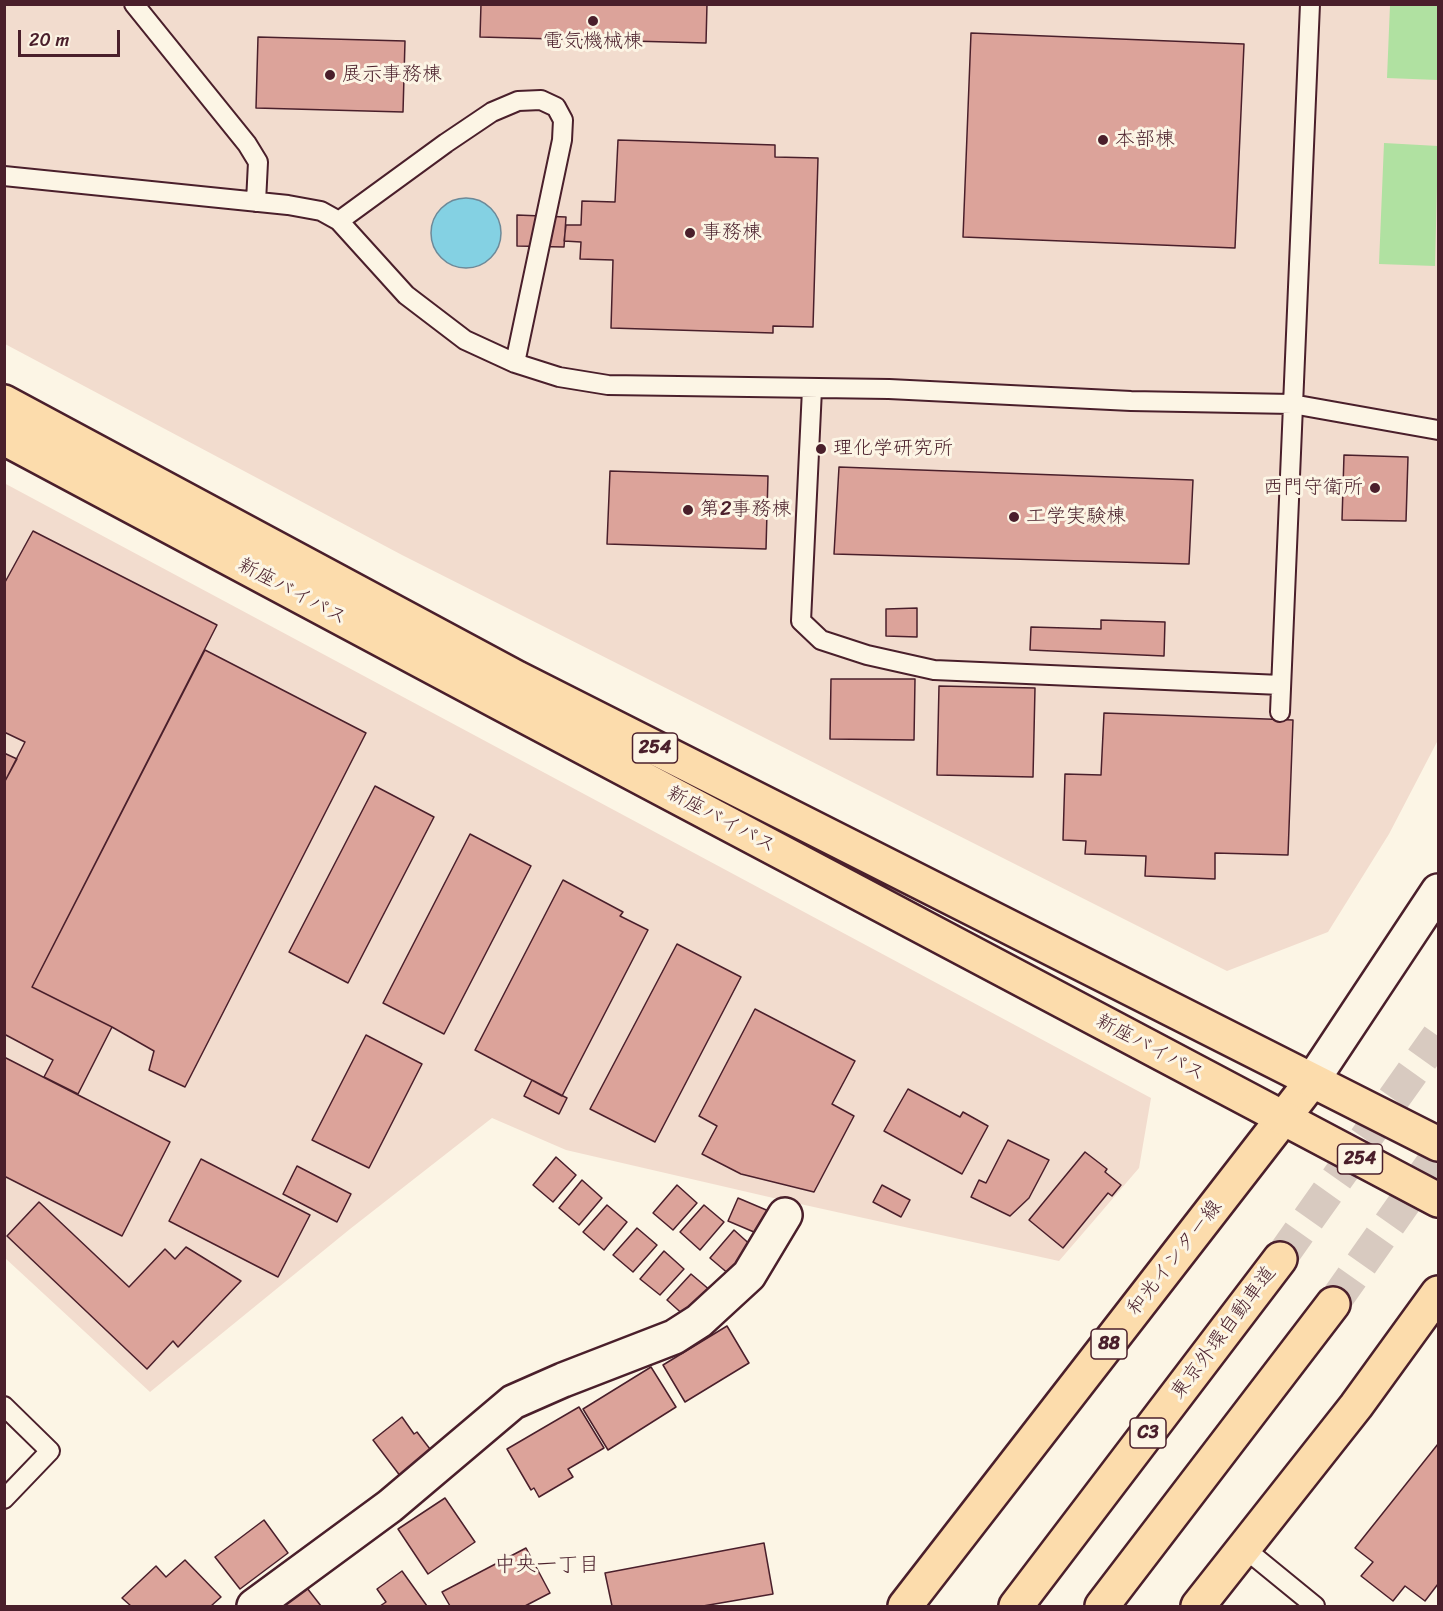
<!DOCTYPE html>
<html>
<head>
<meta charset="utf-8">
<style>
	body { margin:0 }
	#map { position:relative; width:1443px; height:1611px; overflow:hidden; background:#fcf5e5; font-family:Sriracha,sans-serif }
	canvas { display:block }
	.frame { position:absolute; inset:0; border:6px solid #4a1f2b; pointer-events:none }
	.scale { position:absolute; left:18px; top:30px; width:102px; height:27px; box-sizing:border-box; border:3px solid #4a1f2b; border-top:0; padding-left:8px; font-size:18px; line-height:21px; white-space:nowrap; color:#4a1f2b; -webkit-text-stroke:4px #fcf5e5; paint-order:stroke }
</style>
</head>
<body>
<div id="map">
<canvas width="1443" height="1611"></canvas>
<div class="frame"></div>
<div class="scale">20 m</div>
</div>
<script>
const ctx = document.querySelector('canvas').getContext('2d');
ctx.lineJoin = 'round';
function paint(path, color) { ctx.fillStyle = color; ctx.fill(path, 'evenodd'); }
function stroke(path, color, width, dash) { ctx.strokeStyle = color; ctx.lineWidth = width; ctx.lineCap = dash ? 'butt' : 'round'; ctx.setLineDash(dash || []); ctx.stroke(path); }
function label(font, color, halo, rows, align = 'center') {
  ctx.font = font + ' Sriracha,"Klee One",sans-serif'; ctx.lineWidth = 6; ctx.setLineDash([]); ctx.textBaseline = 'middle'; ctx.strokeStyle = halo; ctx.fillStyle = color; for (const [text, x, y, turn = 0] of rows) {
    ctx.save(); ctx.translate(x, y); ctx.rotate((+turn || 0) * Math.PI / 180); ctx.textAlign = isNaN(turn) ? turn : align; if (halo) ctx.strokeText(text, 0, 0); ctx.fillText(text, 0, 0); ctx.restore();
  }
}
const built = new Path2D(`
	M4 5H1438V740L1389 834 1328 932 1227 971 402 555 5 344Z
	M4 483 1151 1098 1139 1168 1059 1261 782 1200 566 1150 492 1118 350 1229 150 1392 5 1258Z`);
const green = new Path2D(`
	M1390 5H1438V80L1387 78Z
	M1384 143 1438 146 1435 266 1379 264Z`);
const water = new Path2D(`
	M431 233a35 35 0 1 1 70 0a35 35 0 1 1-70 0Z`);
const building = new Path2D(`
	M481 4H707L706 43 480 37Z
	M971 33 1244 44 1235 248 963 237Z
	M258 37 405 41 403 112 256 108Z
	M618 140 775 145V157L818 158 813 327 773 326V333L611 328 613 260 580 259 581 242 564 241 566 225H581L582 201 615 202Z
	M517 215 566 217 564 247 517 246Z
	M1344 455 1408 457 1406 521 1342 520Z
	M839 467 1193 480 1189 564 834 554Z
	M610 471 768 476 766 549 607 544Z
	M33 531 217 625 32 987 112 1027 78 1094 44 1077 53 1060 4 1034V783L25 742 4 732V584Z
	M917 608V637L886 636V609Z
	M1101 620 1165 622 1164 656 1030 650 1031 627 1101 629Z
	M205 650 366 733 185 1087 149 1070 154 1051 112 1027 32 987Z
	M831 679H915L914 740 830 739Z
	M939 686 1035 688 1033 777 937 775Z
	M1104 713 1293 720 1288 855 1215 853V879L1145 876 1146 856 1085 854 1086 841 1063 840 1065 774 1101 775Z
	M4 753 17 759 4 783Z
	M375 786 434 817 348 983 289 952Z
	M470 834 531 866 444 1034 383 1003Z
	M563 880 623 912 620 916 648 930 562 1096 475 1050Z
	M677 944 741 977 655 1142 590 1109Z
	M755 1009 855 1061 832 1104 854 1116 814 1192 741 1174 702 1154 717 1126 699 1116Z
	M366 1035 422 1064 369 1168 312 1140Z
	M4 1057 170 1142 122 1236 4 1176Z
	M532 1080 567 1098 559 1114 524 1096Z
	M908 1089 960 1117 963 1112 988 1126 962 1174 884 1131Z
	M1008 1140 1049 1160 1029 1198 1010 1216 971 1197 979 1180 986 1183Z
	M1085 1152 1107 1169 1105 1172 1121 1185 1112 1196 1108 1193 1063 1248 1029 1220Z
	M556 1157 576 1175 553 1202 533 1185Z
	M201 1159 310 1215 278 1277 169 1221Z
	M297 1166 351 1194 337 1222 283 1194Z
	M582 1180 602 1198 579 1225 559 1208Z
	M677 1185 697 1203 673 1230 653 1213Z
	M882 1185 910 1200 901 1217 873 1202Z
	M738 1198 771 1212 761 1235 728 1221Z
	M39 1202 129 1287 165 1249 175 1259 186 1247 241 1281 178 1347 173 1341 147 1369 7 1236Z
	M607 1205 627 1222 604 1250 583 1232Z
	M704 1205 724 1222 700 1250 680 1232Z
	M637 1228 657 1245 633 1272 613 1255Z
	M734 1230 754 1248 730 1275 710 1258Z
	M664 1251 684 1269 660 1295 640 1279Z
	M691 1274 711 1291 687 1318 667 1300Z
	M727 1326 749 1363 685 1402 663 1365Z
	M651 1367 676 1407 608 1450 583 1409Z
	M579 1407 604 1448 568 1469 573 1477 539 1497 534 1488 531 1490 507 1449Z
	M402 1417 414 1434 417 1432 433 1453 401 1477 373 1440Z
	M1438 1444V1584L1425 1601 1405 1586 1393 1601 1361 1576 1373 1562 1355 1548Z
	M445 1498 475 1542 428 1574 398 1529Z
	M264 1520 288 1553 240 1589 215 1557Z
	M764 1543 773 1594 703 1606H612L605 1573Z
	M526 1548 550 1593 525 1606H450L442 1592Z
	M185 1560 221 1597 211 1606H131L122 1598 156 1566 166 1577Z
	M402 1571 427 1606H380L386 1602 377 1589Z
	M307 1588 321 1606H281Z`);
const highwayTunnel = new Path2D(`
	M1280 1259 1438 1036
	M1333 1304 1438 1155`);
const lane = new Path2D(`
	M134 4 247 144 258 162 256 202
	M4 176 288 205 321 211 339 221 406 295 465 340 515 363 559 377 608 385 889 389 1131 401 1292 404 1438 430
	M339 221 446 143 492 112 518 101 541 100 556 107 563 120 562 140 515 363
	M812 389 801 621 821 640 867 655 934 670 1281 685
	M1280 712 1310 4
	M4 1406 50 1451 4 1499
	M1244 1548 1315 1606`);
const street = new Path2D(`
	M254 1606 390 1506 513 1402 563 1380 674 1337 699 1321 749 1275 785 1215`);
const secondary = new Path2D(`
	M1312 1081 1438 891`);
const primary = new Path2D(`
	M905 1606 1312 1081
	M1198 1606 1356 1406 1438 1293`);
const highway = new Path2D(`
	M4 402 517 678 1438 1144
	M4 438 500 703 1438 1200
	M1016 1606 1280 1259
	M1102 1606 1333 1304`);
const markers = [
	[593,21,6,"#4a1f2b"],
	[330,75,6,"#4a1f2b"],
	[1103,140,6,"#4a1f2b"],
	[690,233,6,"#4a1f2b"],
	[821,449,6,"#4a1f2b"],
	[1375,488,6,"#4a1f2b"],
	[688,510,6,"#4a1f2b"],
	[1014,517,6,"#4a1f2b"]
];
const shields = [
	[655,748,45],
	[1360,1159,45],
	[1109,1344,36],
	[1148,1433,36]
];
const shieldNames = [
	["254",655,748],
	["254",1360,1159],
	["88",1109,1344],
	["C3",1148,1433]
];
const poiNames = [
	["電気機械棟",593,42,"center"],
	["展示事務棟",342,75],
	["本部棟",1115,140],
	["事務棟",702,233],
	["理化学研究所",833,449],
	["西門守衛所",1363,488,"right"],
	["第2事務棟",700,510],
	["工学実験棟",1026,517]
];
const streetNames = [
	["新座バイパス",292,592,28],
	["新座バイパス",721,820,28],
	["新座バイパス",1150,1048,28],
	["和光インター線",1175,1258,-52],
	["東京外環自動車道",1224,1333,-53]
];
const neighbourhoodNames = [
	["中央一丁目",547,1566]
];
paint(built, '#f2dcce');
paint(green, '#b0e1a1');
paint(water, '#84d1e3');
stroke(water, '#6d8a99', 1.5);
paint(building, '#dca39a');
stroke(building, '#4a1f2b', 1.5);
stroke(highwayTunnel, '#d8cac0', 33, [33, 16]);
stroke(lane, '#4a1f2b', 22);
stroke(street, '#4a1f2b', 38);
stroke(secondary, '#4a1f2b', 38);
stroke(primary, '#4a1f2b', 38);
stroke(highway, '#4a1f2b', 38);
stroke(lane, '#fcf5e5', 18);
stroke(street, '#fcf5e5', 33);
stroke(secondary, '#fcf5e5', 33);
stroke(primary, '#fcdcac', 33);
stroke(highway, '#fcdcac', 33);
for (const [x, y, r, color] of markers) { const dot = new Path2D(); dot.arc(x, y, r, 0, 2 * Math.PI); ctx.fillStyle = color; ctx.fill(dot); stroke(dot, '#fcf5e5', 2); }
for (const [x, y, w] of shields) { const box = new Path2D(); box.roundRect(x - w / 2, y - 15, w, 30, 4.5); ctx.fillStyle = '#fcf5e5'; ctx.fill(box); stroke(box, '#4a1f2b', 1.5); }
label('bold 18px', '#4a1f2b', null, shieldNames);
label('20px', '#4a1f2b', '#fcf5e5', poiNames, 'left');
label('20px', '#4a1f2b', '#fcf5e5', streetNames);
label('21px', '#4a1f2b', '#fcf5e5', neighbourhoodNames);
</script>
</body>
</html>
